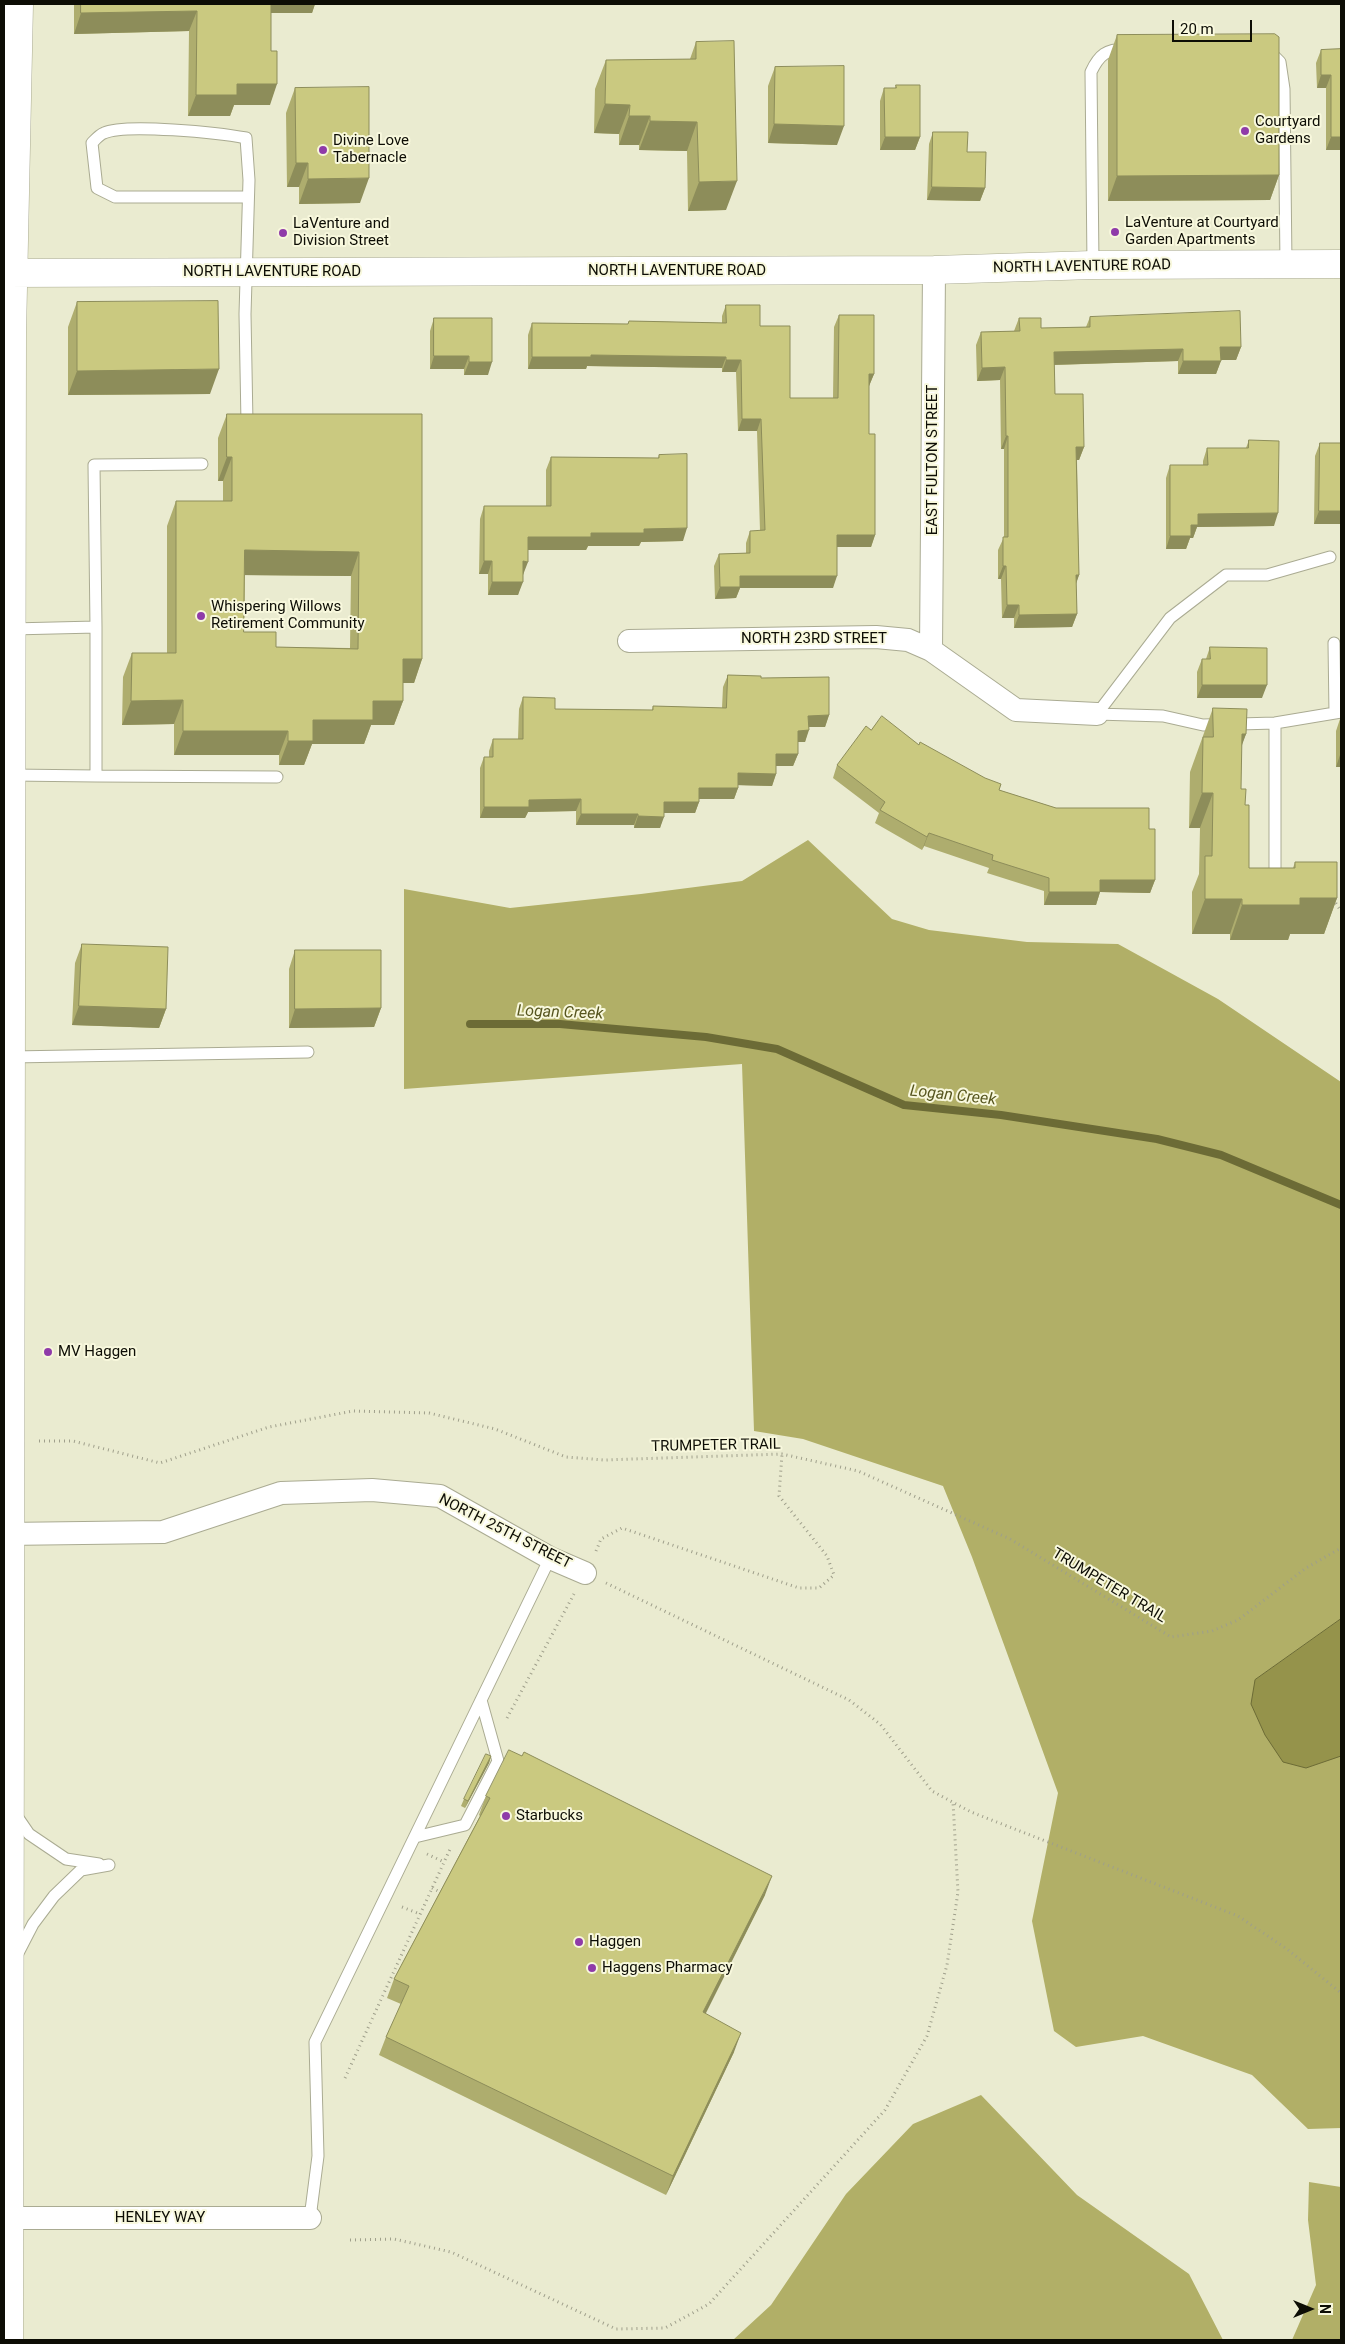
<!DOCTYPE html>
<html>
<head>
<meta charset="utf-8">
<style>
	body { margin:0 }
	#map { position:relative; width:1345px; height:2344px; overflow:hidden; background:#eaebd0; font-family:Roboto,sans-serif }
	canvas { display:block }
	.frame { position:absolute; inset:0; border:5px solid #0d0d05; pointer-events:none }
	.north { position:absolute; left:1285px; top:2284px; width:50px; height:50px; -webkit-text-stroke:4px #f8f8dd; paint-order:stroke; rotate:90deg; font-size:14px; font-weight:700; line-height:20px; text-align:center; color:#0d0d05 }
	.north::after { content:''; display:block; margin:auto; width:18px; height:22px; background:#0d0d05; clip-path:polygon(50% 0,100% 100%,50% 72%,0 100%) }
	.scale { position:absolute; left:1172px; top:20px; width:80px; height:22px; box-sizing:border-box; border:2px solid #0d0d05; border-top:0; padding-left:6px; font-size:15px; line-height:18px; white-space:nowrap; color:#0d0d05; -webkit-text-stroke:4px #f8f8dd; paint-order:stroke }
</style>
</head>
<body>
<div id="map">
<canvas width="1345" height="2344"></canvas>
<div class="frame"></div>
<div class="north">N</div>
<div class="scale">20 m</div>
</div>
<script>
const ctx = document.querySelector('canvas').getContext('2d');
ctx.lineJoin = 'round';
function paint(path, color) { ctx.fillStyle = color; ctx.fill(path, 'evenodd'); }
function stroke(path, color, width, dash) { ctx.strokeStyle = color; ctx.lineWidth = width; ctx.lineCap = dash ? 'butt' : 'round'; ctx.setLineDash(dash || []); ctx.stroke(path); }
function label(font, color, halo, rows, align = 'center') {
  ctx.font = font + ' Roboto,sans-serif'; ctx.lineWidth = 4; ctx.setLineDash([]); ctx.textBaseline = 'middle'; ctx.strokeStyle = halo; ctx.fillStyle = color; for (const [text, x, y, turn = 0] of rows) {
    ctx.save(); ctx.translate(x, y); ctx.rotate((+turn || 0) * Math.PI / 180); ctx.textAlign = isNaN(turn) ? turn : align; if (halo) ctx.strokeText(text, 0, 0); ctx.fillText(text, 0, 0); ctx.restore();
  }
}
const forest = new Path2D(`
	M808 840 892 919 929 930 1027 942 1118 944 1218 999 1341 1082V2128L1308 2129 1252 2075 1143 2036 1076 2047 1054 2031 1032 1921 1058 1793 972 1557 943 1486 803 1439 754 1431 742 1064 404 1089V889L510 908 641 894 742 881Z
	M981 2095 1077 2195 1189 2274 1223 2340H733L771 2305 846 2194 913 2124Z
	M1309 2182 1341 2187V2340H1292L1316 2285 1308 2220Z`);
const water = new Path2D(`
	M1341 1619V1756L1306 1768 1283 1762 1265 1735 1251 1704 1255 1680Z`);
const stream = new Path2D(`
	M470 1024H560L706 1037 777 1049 904 1105 1001 1115 1157 1139 1221 1155 1341 1205`);
const path = new Path2D(`
	M1333 899 1341 911
	M39 1441H73L160 1463 269 1427 353 1411 429 1413 495 1429 566 1457 604 1460 782 1454 858 1471 1010 1539 1171 1637 1212 1631 1238 1620 1306 1568 1341 1548
	M596 1551 601 1539 622 1528 799 1588H819L834 1575 827 1556 779 1496 782 1454
	M606 1583 849 1700 880 1724 932 1791 971 1812 1238 1916 1287 1949 1341 1993
	M507 1718 574 1594
	M427 1854 444 1862
	M432 1888 442 1893
	M402 1907 420 1914
	M345 2078 451 1847
	M350 2240 394 2239 451 2252 616 2329 665 2328 709 2304 885 2110 927 2036 947 1965 958 1892 953 1802`);
const service = new Path2D(`
	M1270 52 1280 62 1284 89 1286 264
	M1093 265 1091 72C1099 55 1106 49 1126 49
	M247 423 245 314 249 180 246 138C220 133 125 123 104 133 99 135 95 140 92 143L97 188 115 197H248
	M96 627 94 465 202 464
	M1334 643 1335 713
	M1097 714 1170 618 1226 575H1267L1330 557
	M1097 714 1163 716 1203 725 1275 723 1341 712
	M1275 723V876
	M11 775 96 776V627L12 629
	M96 776 277 777
	M11 1057 308 1052
	M16 1815 29 1834 66 1859 99 1864
	M415 1837 465 1825 498 1761 481 1700
	M17 1955 33 1924 54 1896 81 1870 109 1865
	M310 2218 318 2156 315 2042 550 1558`);
const minor = new Path2D(`
	M629 641 876 637 908 640 931 650 1016 710 1097 714
	M931 650 934 270
	M4 1534 163 1532 281 1493 372 1490 440 1496 550 1558 585 1573
	M10 2218H310`);
const tertiary = new Path2D(`
	M4 273 934 270 1093 265 1341 264
	M9 2340 12 334 19 4`);
const wall = new Path2D(`
	M74 4H315L312 13H271L270 105H234L230 116H188L189 31 74 34Z
	M1117 35 1279 175 1270 200 1108 201V60Z
	M696 42 726 210 688 211 687 151 639 150V145H619V134L594 133 595 89 606 60 690 59Z
	M1341 49V163H1340V150H1326V88H1317L1316 63 1321 50Z
	M775 67 837 145 768 143V86Z
	M896 85 920 137 915 150H880V101L884 88H895Z
	M295 88 360 203 299 204V187H287L286 113Z
	M933 132 967 152 985 188 980 201 927 200 929 144Z
	M77 302 210 394 68 395V327Z
	M726 305 760 326 790 398H833L834 327 839 315 874 374 869 386V434L875 535 871 547H837L833 588H740L736 598 715 599 714 566 719 554 746 553V543L750 531H760L757 431H738L736 372H722V368L587 366 586 369H528V335L532 323 628 324 629 321 722 323V316Z
	M1090 317 1241 347 1236 360H1221L1216 374H1178V361L1054 365 1055 394 1084 447 1079 460H1077L1079 575 1076 583 1077 614 1072 627 1014 628V618H1002L1001 579H998V550L1004 537V449H1001L1000 380 977 381 976 345 981 332 1014 331 1019 318 1041 328 1086 327Z
	M434 318 488 375H464V369H430V331Z
	M227 414H422V659L414 683H403V701L394 725H371L364 744H312L304 765H279V755H174V724L122 725 123 677 132 653H167V526L176 501H223V481H218V438ZM245 575 351 576 350 648 276 647 244 632Z
	M1249 440 1274 526 1197 527 1193 538H1190L1186 549H1166V478L1170 465H1203V461L1207 448H1246Z
	M1320 443H1341V524H1314L1315 456Z
	M659 455 683 541 641 542 639 546H588L586 550H528L523 575 518 595H488V574H479L480 519 484 506H546V470L551 457 658 458Z
	M1210 647 1262 698H1197V672L1202 659H1206Z
	M728 675 761 678 829 715 825 727H809L805 742H798V754L793 766H776V774L772 786 738 785V788L734 799H699V802L695 813H664L660 828H634V825H576V811L528 812 525 818H480V768L484 757H489V751L493 739H518L519 709 523 697 555 709 652 710 653 706 722 708 723 687Z
	M1213 708 1246 734 1241 746V789L1245 805 1249 868H1293L1295 862 1337 898 1324 934H1290L1288 940H1230V934H1192V892L1199 874 1200 828H1189L1190 772Z
	M1341 716V767H1336V731Z
	M871 730 919 745 999 790 1056 808 1149 829 1155 880 1150 893 1100 892 1096 905H1044V891L987 873 989 868 924 846 922 850 875 823 879 813 833 778 837 765Z
	M82 944 166 1009 159 1028 72 1025 75 963Z
	M295 950 381 1008 374 1027 289 1028V969Z
	M491 1756 489 1763 465 1808 461 1806 464 1799Z
	M486 1796 765 1895 705 2013 734 2052 666 2195 379 2055 386 2037 401 2004 387 1998 394 1979 480 1816 479 1815Z`);
const shadedWall = new Path2D(`
	M267 4H315L312 13H264Z
	M197 11 189 31 74 34 81 13Z
	M1321 75H1331L1326 88H1317Z
	M237 84H277L270 105H234L230 116H188L196 95Z
	M605 104 630 105 619 134 594 133Z
	M629 116H650L639 145H619Z
	M650 121 697 122 687 151 639 150Z
	M774 124 844 126 837 145 768 143Z
	M885 137H920L915 150H880Z
	M1331 137H1341V146L1340 150H1326Z
	M296 163H308L299 187H287Z
	M1279 175 1270 200 1108 201 1117 176Z
	M369 178 360 203 299 204 308 179Z
	M737 181 726 210 688 211 699 182Z
	M932 187 985 188 980 201 927 200Z
	M1220 347H1241L1236 360H1216Z
	M1183 349 1178 361 1049 365 1054 352Z
	M591 355 726 357 722 368 587 366 586 369H528L532 357Z
	M434 356H469L464 369H430Z
	M726 360H741L736 372H722Z
	M1183 361H1221L1216 374H1178Z
	M469 362H492L488 375H464Z
	M1005 367 1000 380 977 381 982 368Z
	M219 369 210 394 68 395 77 371Z
	M869 374H874L869 386H864Z
	M742 419H761L757 431H738Z
	M1006 436H1008L1004 449H1001Z
	M1076 447H1084L1079 460H1072Z
	M227 457H232L223 481H218Z
	M1319 511H1341V524H1314Z
	M1278 513 1274 526 1197 527 1193 538H1190L1186 549H1166L1170 536 1191 525 1198 514Z
	M687 528 683 541 641 542 639 546H588L586 550H524L528 537 644 529Z
	M837 535H875L871 547H833Z
	M245 550 359 552 351 576 236 575Z
	M484 561H492L488 574H479Z
	M523 561 528 562 523 575 518 574Z
	M1003 566H1006L1001 579H998Z
	M1076 575H1079L1075 587Z
	M740 576H837L833 588H740L736 598 715 599 720 587Z
	M492 582H523L518 595H488Z
	M1007 605H1019L1014 618H1002Z
	M1077 614 1072 627 1014 628 1019 615Z
	M403 659H422L414 683H394Z
	M1202 685H1267L1262 698H1197Z
	M183 700 174 724 122 725 131 701Z
	M373 701H403L394 725H371L364 744H312L304 765H279L288 741 313 720Z
	M829 715 825 727H804L808 716Z
	M809 730 805 742H793L798 731Z
	M183 731H288L279 755H174Z
	M1242 734H1246L1233 770Z
	M1341 752V767H1336Z
	M776 754H798L793 766H772Z
	M738 773 776 774 772 786 734 785Z
	M699 788H738L734 799H695Z
	M1202 793H1213L1200 828H1189Z
	M581 799 576 811 528 812 525 818H480L484 807 529 800Z
	M664 802H699L695 813H660Z
	M581 814H638L634 825H576Z
	M638 816 664 817 660 828H634Z
	M929 833 924 846 922 850 927 837Z
	M1100 880H1155L1150 893 1100 892 1096 905H1044L1049 892Z
	M1300 898H1337L1324 934H1290L1288 940H1230L1242 905Z
	M1205 899H1242L1230 934H1192Z
	M79 1006 166 1009 159 1028 72 1025Z
	M381 1008 374 1027 289 1028 295 1009Z
	M491 1756 489 1763 465 1808 468 1801Z
	M772 1876 765 1895 697 2031 703 2012Z
	M741 2033 734 2052 666 2195 673 2176Z`);
const building = new Path2D(`
	M81 4H271V51H277V84H237V95H196L197 11 81 13Z
	M1275 34 1279 37V175L1117 176V35Z
	M734 41 737 181 699 182 697 122 650 121V116H629L630 105 605 104 606 60 696 59V42Z
	M1341 49V137H1331V75H1321V50Z
	M844 66V126L774 124 775 67Z
	M896 85H920V137H885L884 88H896Z
	M369 87V178L308 179V163H296L295 88Z
	M933 132H968L967 152H986L985 188 932 187Z
	M218 301 219 369 77 371V302Z
	M726 305H760V326H790V398H838L839 315H874V374H869V434H875V535H837V576H740V587H720L719 554 750 553V531L765 530 761 419H742L741 360H726V357L591 355V357H532V323L628 324 629 321 726 323Z
	M1240 311 1241 347H1220L1221 361H1183V349L1054 352 1055 394H1083L1084 447H1076L1079 575H1076L1077 614 1019 615V605H1007L1006 566H1003V537H1008V436H1006L1005 367 982 368 981 332 1020 331 1019 318H1041V328L1090 327V317Z
	M434 318H492V362H469V356H434Z
	M227 414H422V659H403V701H373V720H313V741H288V731H183V700L131 701 132 653H176V501H232V457H227ZM245 550 359 552 358 649 276 647V632H244Z
	M1249 440 1279 441 1278 513 1198 514V525H1191V536H1170V465H1208L1207 448H1248Z
	M1320 443H1341V511H1319Z
	M687 454V528L644 529V533H591V537H528V562L523 561V582H492V561H484V506H551V457L659 458V455Z
	M1210 647 1267 648V685H1202V659H1210Z
	M728 675 761 676V678L829 677V715L808 716 809 730 798 731V754H776V774L738 773V788H699V802H664V817L638 816V814H581V799L529 800V807H484V757H493V739H523V697L555 698V709L653 710V706L726 708Z
	M1213 708 1247 709 1246 734H1242L1241 789H1246L1245 805H1249V868H1295V862H1337V898H1300V905H1242V899H1205V856H1212L1213 793H1202L1203 737H1213Z
	M882 716 919 745 920 742 985 778 1001 784 999 790 1056 808H1149V829H1155V880H1100V892H1049V878L992 860 993 855 929 833 927 837 880 810 885 802 837 765 866 726 871 730Z
	M82 944 168 947 166 1009 79 1006Z
	M295 950H381V1008L295 1009Z
	M509 1750 522 1756 524 1752 772 1876 703 2012 741 2033 673 2176 386 2037 409 1986 394 1979 490 1798 486 1796Z
	M486 1754 491 1756 468 1801 464 1799Z`);
const markers = [
	[1245,131,5,"#8f3ba9"],
	[323,150,5,"#8f3ba9"],
	[1115,232,5,"#8f3ba9"],
	[283,233,5,"#8f3ba9"],
	[201,616,5,"#8f3ba9"],
	[48,1352,5,"#8f3ba9"],
	[506,1816,5,"#8f3ba9"],
	[579,1942,5,"#8f3ba9"],
	[592,1968,5,"#8f3ba9"]
];
const poiNames = [
	["Courtyard",1255,122],
	["Gardens",1255,139],
	["Divine Love",333,141],
	["Tabernacle",333,158],
	["LaVenture at Courtyard",1125,223],
	["Garden Apartments",1125,240],
	["LaVenture and",293,224],
	["Division Street",293,241],
	["Whispering Willows",211,607],
	["Retirement Community",211,624],
	["MV Haggen",58,1352],
	["Starbucks",516,1816],
	["Haggen",589,1942],
	["Haggens Pharmacy",602,1968]
];
const streetNames = [
	["NORTH LAVENTURE ROAD",1082,267,-1],
	["NORTH LAVENTURE ROAD",677,271],
	["NORTH LAVENTURE ROAD",272,272],
	["EAST FULTON STREET",933,460,-90],
	["NORTH 23RD STREET",814,639],
	["TRUMPETER TRAIL",716,1446,-1],
	["NORTH 25TH STREET",505,1532,27],
	["TRUMPETER TRAIL",1109,1586,31],
	["HENLEY WAY",160,2218]
];
const waterNames = [
	["Logan Creek",560,1013,2],
	["Logan Creek",953,1096,6]
];
paint(forest, '#b1af67');
paint(water, '#95934b');
stroke(water, '#6c6b36', 1);
stroke(stream, '#6c6b36', 8);
stroke(service, '#aaab92', 13);
stroke(minor, '#aaab92', 24);
stroke(tertiary, '#aaab92', 29);
stroke(path, '#9f9f8b', 3, [1, 4]);
stroke(service, '#fff', 11);
stroke(minor, '#fff', 22);
stroke(tertiary, '#fff', 28);
paint(wall, '#aead6e');
paint(shadedWall, '#8d8d5a');
paint(building, '#cac980');
stroke(building, '#8d8d5a', 1);
for (const [x, y, r, color] of markers) { const dot = new Path2D(); dot.arc(x, y, r, 0, 2 * Math.PI); ctx.fillStyle = color; ctx.fill(dot); stroke(dot, '#f8f8dd', 2); }
label('15px', '#0d0d05', '#f8f8dd', poiNames, 'left');
label('15px', '#0d0d05', '#f8f8dd', streetNames);
label('italic 16px', '#56551e', '#f8f8dd', waterNames);
</script>
</body>
</html>
